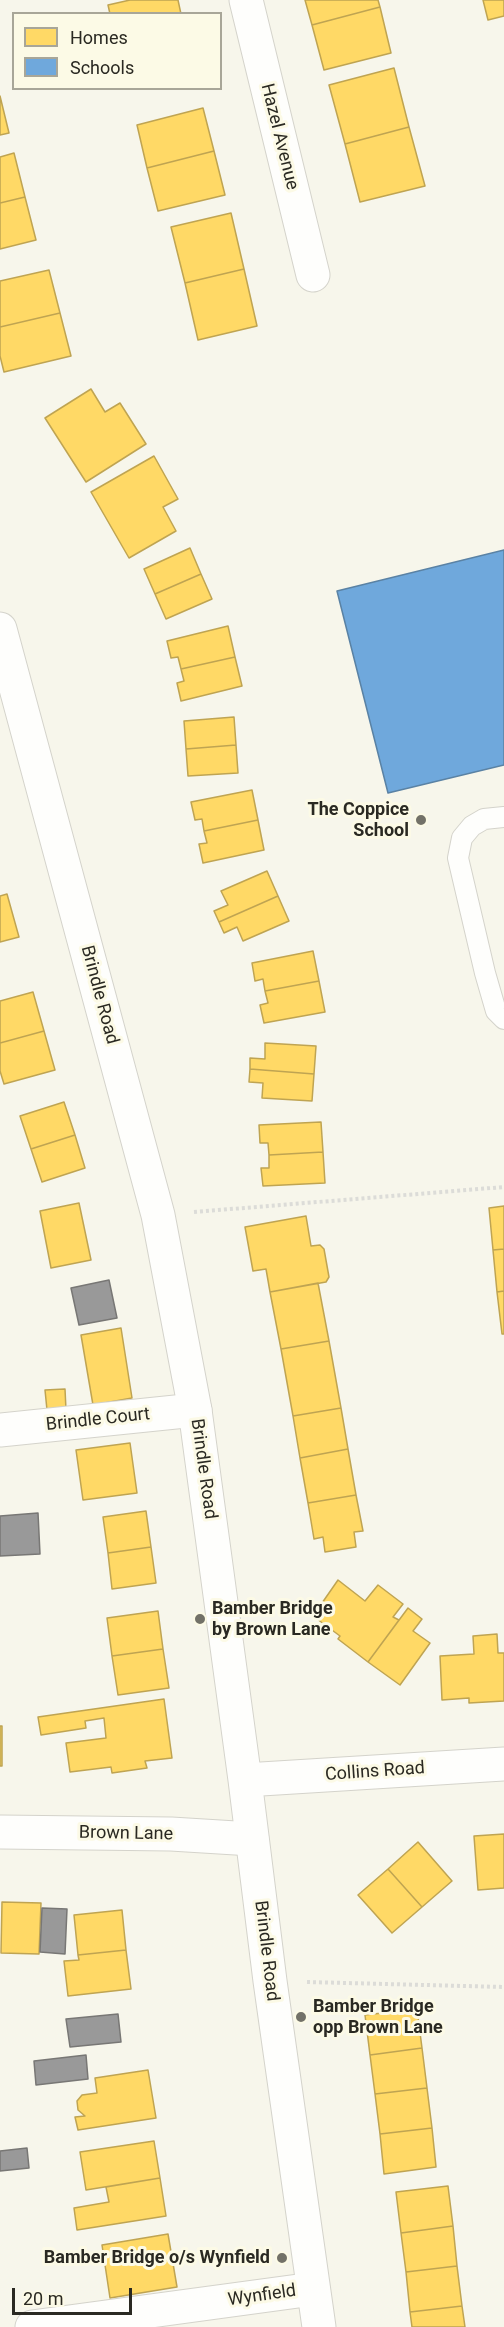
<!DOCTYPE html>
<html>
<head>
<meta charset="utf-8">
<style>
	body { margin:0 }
	#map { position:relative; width:504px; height:2327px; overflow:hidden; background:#f7f6eb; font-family:Roboto,sans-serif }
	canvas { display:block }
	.legend { position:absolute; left:12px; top:12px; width:210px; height:78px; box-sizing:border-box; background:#fcfae6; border:2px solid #a8a698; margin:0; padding:8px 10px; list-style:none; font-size:18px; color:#2a2922 }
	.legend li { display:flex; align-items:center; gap:12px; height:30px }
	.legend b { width:30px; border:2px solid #a8a698 }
	.scale { position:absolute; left:12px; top:2288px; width:120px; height:27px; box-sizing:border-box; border:3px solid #2a2922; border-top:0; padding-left:8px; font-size:18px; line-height:21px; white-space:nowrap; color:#2a2922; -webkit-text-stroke:4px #fcfae6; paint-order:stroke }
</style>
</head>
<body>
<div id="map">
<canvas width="504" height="2327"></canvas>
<ul class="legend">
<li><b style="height:16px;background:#ffd966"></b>Homes</li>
<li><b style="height:16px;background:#6fa8dc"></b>Schools</li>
</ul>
<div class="scale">20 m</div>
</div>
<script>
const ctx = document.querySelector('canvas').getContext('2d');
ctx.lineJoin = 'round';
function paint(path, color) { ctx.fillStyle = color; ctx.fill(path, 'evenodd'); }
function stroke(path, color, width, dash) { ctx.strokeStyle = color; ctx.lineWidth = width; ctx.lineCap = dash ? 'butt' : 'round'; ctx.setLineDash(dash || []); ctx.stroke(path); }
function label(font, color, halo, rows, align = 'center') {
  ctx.font = font + ' Roboto,sans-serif'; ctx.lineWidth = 6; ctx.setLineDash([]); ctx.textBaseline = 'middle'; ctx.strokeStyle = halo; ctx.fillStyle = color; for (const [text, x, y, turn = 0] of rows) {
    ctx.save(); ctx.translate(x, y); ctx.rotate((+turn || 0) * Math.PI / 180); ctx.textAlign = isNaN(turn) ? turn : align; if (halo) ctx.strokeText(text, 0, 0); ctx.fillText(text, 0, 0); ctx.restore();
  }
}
const homes = new Path2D(`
	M130 0H178L181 14H110L108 5Z
	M305 0H378L380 7 312 25Z
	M483 0H504V16L488 20Z
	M380 7 391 53 324 70 312 25Z
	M394 68 409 127 345 144 329 85Z
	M0 96 9 133 0 135Z
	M203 108 214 151 147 168 137 125Z
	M409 127 425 186 360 202 345 144Z
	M214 151 225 195 158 211 147 168Z
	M14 153 25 197 0 203V157Z
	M25 197 36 240 0 249V203Z
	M231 213 244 269 185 283 171 227Z
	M244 269 257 326 198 340 185 283Z
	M49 270 60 313 0 327V281Z
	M60 313 71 356 4 372 0 356V327Z
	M91 389 105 412 120 403 146 444 86 482 45 418Z
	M154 456 178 499 163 507 176 531 129 558 91 492Z
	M190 548 201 574 155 594 144 569Z
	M201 574 212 599 166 619 155 594Z
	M228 626 235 657 181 669 178 657 171 658 167 641Z
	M235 657 242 686 181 701 177 683 184 681 181 669Z
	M234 717 236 745 186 749 184 721Z
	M236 745 238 773 188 776 186 749Z
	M252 790 258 820 204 831 202 819 195 820 191 802Z
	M258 820 264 850 203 863 199 844 207 843 204 831Z
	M267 871 278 896 219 922 214 911 228 905 221 891Z
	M7 894 19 937 0 942V896Z
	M278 896 289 921 243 941 237 927 224 933 219 922Z
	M313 951 319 981 265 991 263 979 255 981 252 963Z
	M319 981 325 1012 264 1023 260 1005 268 1003 265 991Z
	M33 992 44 1031 0 1043V1001Z
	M44 1031 55 1070 4 1084 0 1071V1043Z
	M265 1043 316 1046 314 1074 250 1069V1058L265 1059Z
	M250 1069 314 1074 312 1101 262 1098 263 1083 249 1082Z
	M64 1102 75 1135 31 1149 20 1116Z
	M321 1122 323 1152 269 1155 268 1143H260L259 1125Z
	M75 1135 85 1168 42 1182 31 1149Z
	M323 1152 325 1183 263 1186 261 1168H269V1155Z
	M79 1203 91 1260 51 1268 40 1211Z
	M504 1206V1249L493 1250 489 1208Z
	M306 1216 311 1246 320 1245 324 1249 329 1277 326 1282 270 1292 266 1269 253 1271 245 1227Z
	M504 1249V1291L497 1292 493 1250Z
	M318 1283 329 1341 281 1349 270 1292Z
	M504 1291V1334H502L497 1292Z
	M121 1328 132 1398 93 1405 81 1335Z
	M329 1341 341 1408 293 1416 281 1349Z
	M65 1389 66 1410H47L45 1390Z
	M341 1408 348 1449 300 1458 293 1416Z
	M130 1443 137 1493 83 1500 76 1450Z
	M348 1449 356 1495 308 1503 300 1458Z
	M356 1495 363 1531 354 1532 356 1547 325 1552 323 1537 314 1539 308 1503Z
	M146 1511 151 1547 108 1553 103 1517Z
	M151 1547 156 1583 112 1589 108 1553Z
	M338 1580 365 1601 378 1585 403 1604 393 1617 399 1620 368 1662 338 1639 340 1636 313 1616Z
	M408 1608 422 1619 413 1631 430 1643 400 1685 368 1662Z
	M158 1611 163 1649 112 1656 107 1618Z
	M497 1634 498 1653H504V1701L469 1703V1698L442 1700 440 1656 474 1654 473 1636Z
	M163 1649 169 1688 118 1695 112 1656Z
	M164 1699 172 1758 145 1761 147 1768 112 1773 111 1767 70 1772 66 1743 106 1738 104 1718 85 1721 86 1728 41 1735 38 1717Z
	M0 1726H2V1766H0Z
	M504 1834V1888L478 1890 474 1836Z
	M418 1842 452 1881 422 1907 388 1869Z
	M388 1869 422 1907 392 1933 358 1895Z
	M2 1902 41 1903 39 1954 1 1953Z
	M122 1910 126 1950 78 1955 74 1915Z
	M126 1950 131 1989 68 1996 64 1961 79 1960 78 1955Z
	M417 2009 422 2048 370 2055 365 2015Z
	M422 2048 427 2088 375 2094 370 2055Z
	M148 2070 156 2118 78 2130 75 2117 85 2116 78 2110 77 2101 82 2095 97 2093 95 2078Z
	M427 2088 432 2128 380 2134 375 2094Z
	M432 2128 436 2167 384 2174 380 2134Z
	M154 2141 160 2178 86 2190 80 2152Z
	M160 2178 166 2216 77 2230 74 2208 109 2202 106 2187Z
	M448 2186 453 2226 401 2233 396 2192Z
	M453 2226 457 2266 406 2272 401 2233Z
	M168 2234 177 2287 110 2298 102 2245Z
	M457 2266 462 2306 410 2312 406 2272Z
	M462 2306 465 2327H412L410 2312Z`);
const schools = new Path2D(`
	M504 550V765L388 793 337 591Z`);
const industry = new Path2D(`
	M109 1280 117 1318 79 1325 71 1288Z
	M38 1513 40 1554 0 1556V1516Z
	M42 1908 67 1909 65 1954 40 1952Z
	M118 2014 121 2042 70 2047 66 2019Z
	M86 2055 88 2079 36 2085 34 2061Z
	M27 2148 29 2168 0 2171V2151Z`);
const path = new Path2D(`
	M194 1212 504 1187
	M307 1982 504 1987`);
const lane = new Path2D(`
	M504 817 484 819 472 826 462 838 458 858 485 973 496 1011 504 1019`);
const street = new Path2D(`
	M246 0 313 275
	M0 1430 195 1410
	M0 1832 171 1834 252 1839
	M32 2327 313 2289`);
const secondary = new Path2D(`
	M0 629 158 1215 195 1410 245 1780 270 1981 319 2327
	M245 1780 504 1764`);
const markers = [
	[421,820,6,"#727168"],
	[200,1619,6,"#727168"],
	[301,2017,6,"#727168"],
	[282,2258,6,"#727168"]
];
const streetNames = [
	["Hazel Avenue",279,137,76],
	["Brindle Road",99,995,75],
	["Brindle Court",98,1420,-6],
	["Brindle Road",203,1469,82],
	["Collins Road",375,1772,-4],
	["Brown Lane",126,1834,1],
	["Brindle Road",266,1951,83],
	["Wynfield",262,2296,-8]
];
const poiNames = [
	["The Coppice",409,810],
	["School",409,831],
	["Bamber Bridge",212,1609,"left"],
	["by Brown Lane",212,1630,"left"],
	["Bamber Bridge",313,2007,"left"],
	["opp Brown Lane",313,2028,"left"],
	["Bamber Bridge o/s Wynfield",270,2258]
];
paint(homes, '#ffd966');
stroke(homes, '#bfa452', 1.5);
paint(schools, '#6fa8dc');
stroke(schools, '#5a82a4', 1.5);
paint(industry, '#999');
stroke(industry, '#787775', 1.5);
stroke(lane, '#d4d3cb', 22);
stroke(street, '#d4d3cb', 35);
stroke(secondary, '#d4d3cb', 35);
stroke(path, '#dcdcd8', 4, [3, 3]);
stroke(lane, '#fefefc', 20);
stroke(street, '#fefefc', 33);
stroke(secondary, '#fefefc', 33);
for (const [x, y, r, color] of markers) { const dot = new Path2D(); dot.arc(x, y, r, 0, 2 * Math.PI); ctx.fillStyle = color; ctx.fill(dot); stroke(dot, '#fcfae6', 2); }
label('18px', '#2a2922', '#fcfae6', streetNames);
label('bold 18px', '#2a2922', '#fcfae6', poiNames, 'right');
</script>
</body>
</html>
